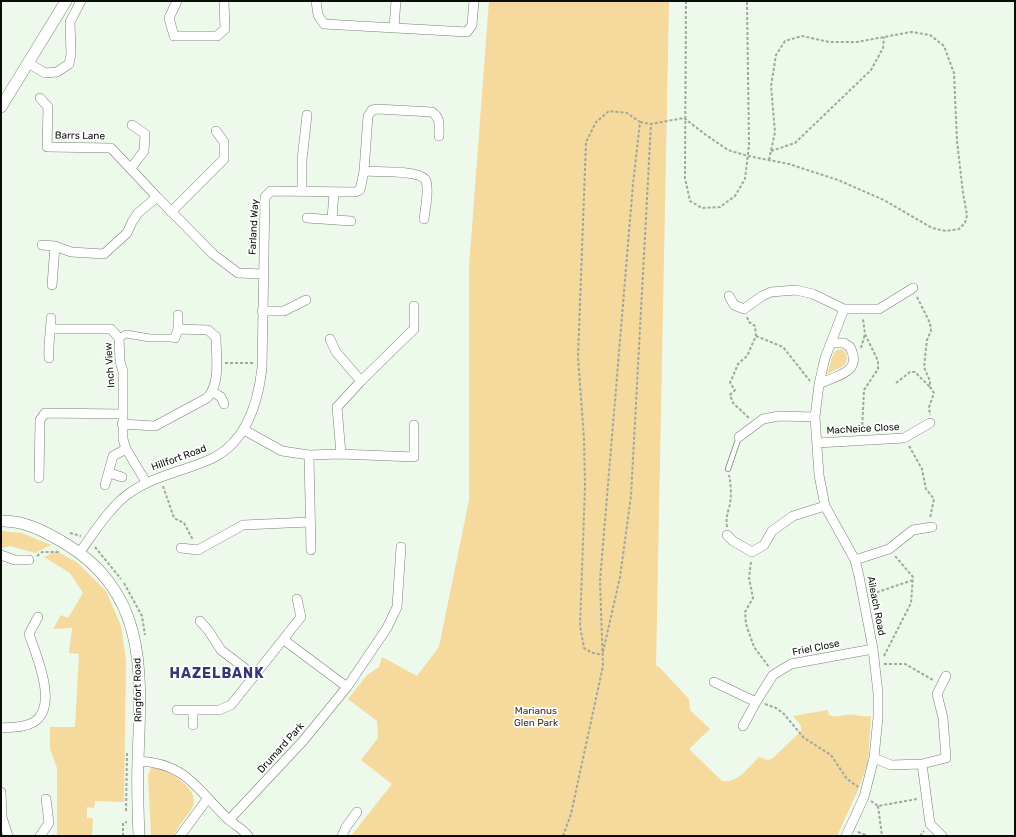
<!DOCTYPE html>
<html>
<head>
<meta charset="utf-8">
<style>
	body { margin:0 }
	#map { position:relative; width:1016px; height:837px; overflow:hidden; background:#edf9ea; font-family:Rubik,sans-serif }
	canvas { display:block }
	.frame { position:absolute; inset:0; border:2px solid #0a0e09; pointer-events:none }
</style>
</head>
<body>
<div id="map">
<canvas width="1016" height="837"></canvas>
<div class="frame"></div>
</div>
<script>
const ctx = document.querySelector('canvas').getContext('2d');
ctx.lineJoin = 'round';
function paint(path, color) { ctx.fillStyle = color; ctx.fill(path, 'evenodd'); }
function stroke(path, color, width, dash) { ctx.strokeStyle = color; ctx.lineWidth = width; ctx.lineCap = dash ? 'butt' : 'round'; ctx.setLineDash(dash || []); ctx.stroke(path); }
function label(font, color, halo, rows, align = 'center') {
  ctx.font = font + ' Rubik,sans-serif'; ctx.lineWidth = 3.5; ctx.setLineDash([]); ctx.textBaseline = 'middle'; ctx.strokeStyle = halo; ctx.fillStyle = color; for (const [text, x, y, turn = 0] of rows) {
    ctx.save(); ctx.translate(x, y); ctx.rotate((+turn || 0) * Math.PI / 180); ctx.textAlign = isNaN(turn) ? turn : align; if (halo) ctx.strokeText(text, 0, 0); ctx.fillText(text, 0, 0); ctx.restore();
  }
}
const green = new Path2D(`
	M489 1H669L656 666 659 667 689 699 690 710 710 729 690 748V750L722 781C737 784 749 767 759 757L767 760 772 759 801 731V726L793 716 828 710 829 715C838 719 846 713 855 715 861 716 865 717 871 716L868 762 859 788 837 836H351L392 784 361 760 378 738 377 721 348 699 367 675 379 667 382 657 417 676 439 647 469 500V267Z
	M841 349 845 351 847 358 845 365 827 374 834 352Z
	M1 531 22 533 51 545 35 553 11 546 1 548Z
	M56 551 78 563 106 591 121 626 126 661 124 802 95 801 94 808 87 807V818H93L92 836H57V768L50 749V727H75L79 654 69 653 72 628 53 629 61 615 68 618 83 593 70 573 44 557Z
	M151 768C163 767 170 771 179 779 210 805 185 810 174 836H151L148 775Z`);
const path = new Path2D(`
	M686 1 685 178 690 201 702 208 720 207 735 196 745 179 749 145 747 1
	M640 122 651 124 684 118 706 135 728 150 748 156 789 164 838 180 884 200 932 228 946 231 959 229 965 223 967 215 963 193 957 141 954 73 944 46 930 35 911 32 857 42H829L802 36 785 41 776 55 771 86 775 132 769 160
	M771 151 795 143 871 70 883 48 884 37
	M917 297 930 323 931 331 927 340 924 367 930 381V387L934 393 929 407 930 415
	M747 317 749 322 755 326 756 336 747 356 738 364 730 383 735 390 730 395 733 403 749 418
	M756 336 783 347 810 381
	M861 348 865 334
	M225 363H253
	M896 383 910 372H915L930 387
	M862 430 864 390 878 369V361L865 334 863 319
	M909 446 922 469 926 489 934 499 930 518
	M163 486 174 518 184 523 193 540
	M727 527C726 519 727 515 729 508 732 497 731 485 729 475
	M70 533 81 536
	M95 547 121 579
	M37 556 42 552H59
	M751 562 749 578 753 598 745 612 746 624 754 647 769 667
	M124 583 142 616 145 635
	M872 594 913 580
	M603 652 620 577 631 496 651 124
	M884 656 911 603 913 577 895 556
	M884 664H905L933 680
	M765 704 776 708 784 714 804 738 831 755 847 779 858 787
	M871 801 878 806 917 799
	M878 806 882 836
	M126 811 127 753
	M858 832 868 836
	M123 836V823L127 822
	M563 836 571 814 603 666 600 581 633 184 640 122 627 113 609 111 596 122 586 142 578 357 584 439 585 486 580 626 584 648 593 653 603 655
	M920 836 924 831`);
const service = new Path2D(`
	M728 469 739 437`);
const pedestrian = new Path2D(`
	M119 338 126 334 150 338H175`);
const minor = new Path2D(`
	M177 1 169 18 174 36H217L225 29 224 1
	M316 1 318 15 324 24 467 32 472 25 474 1
	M394 27 396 1
	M28 63 45 73 57 72 69 64 71 54 70 22 81 1
	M40 98 48 107 47 147 111 148 157 197 213 254 238 273 263 274
	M131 168 144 151 145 134 132 125
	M364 171C376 172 418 170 425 179 430 187 425 210 424 219
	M302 191V160L307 115
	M171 212 224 159V142L216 131
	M307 218 351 221
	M332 219 334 192
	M42 245 55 246 71 252 104 254 127 233 132 222 138 213 157 197
	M52 285 55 246
	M729 296 734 305 744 309 762 296 771 292 796 290 813 294 844 309H879L913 288
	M844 309 825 358 819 384 815 417 819 475 825 506 855 560 859 576 873 649 878 693V717L874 758 864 797 846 836
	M262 311H284L306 300
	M51 329H111L119 338 120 361 123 372V439L126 449 146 482
	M175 338 178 329V315
	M330 339 336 352 361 381
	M49 358C48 344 51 331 51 318
	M819 384C837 375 863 373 850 347L844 343H831
	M213 392 221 397 224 404
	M122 424 155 426 207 398C221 384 216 356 216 337L208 330 178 329
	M244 430 282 451 309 455 341 454 414 457V425
	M739 437 763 419 779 416 815 417
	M817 443 904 438 930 423
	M341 454 337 407 361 381 414 329V306
	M309 455 311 550
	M109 473 122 477
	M39 478 40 420 45 413 122 414
	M105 485 113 456 126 449
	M727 535 733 541 752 552 764 545 772 531 793 516 825 506
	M181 548 198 550 243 525 310 522
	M80 552C93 534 112 504 131 492 156 475 186 471 213 458 247 441 258 403 262 368L265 197 271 191 355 192 360 190 364 171 368 116 372 110 377 109 432 112C441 118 439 126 439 136
	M1 555 15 560H29
	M855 560 889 549 913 530 932 527
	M200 621 208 630 221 650 255 676
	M284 640 347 687
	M714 682 756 702
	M177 710H219L231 705 301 617 297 599
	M193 710V725
	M743 726 756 702 773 675 791 664 873 649
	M1 728C12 727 24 728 34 722 59 706 36 655 29 634L38 617
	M874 758 891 765 922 764 946 758 943 718 937 694 946 676
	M138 761C187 763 197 790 229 820 235 825 243 829 248 836
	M922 764 930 824 942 836
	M1 792 2 817 8 836
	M229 820 303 741 347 687 387 628 397 607 401 547
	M40 836 49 823 46 799
	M180 836 208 798
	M342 836 346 827 357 812`);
const tertiary = new Path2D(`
	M1 107 66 1
	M1 521C24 520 46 532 66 544 149 594 141 676 138 760 137 785 138 811 139 836`);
const streetNames = [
	["Barrs Lane",80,136,1],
	["Farland Way",254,227,-87],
	["Inch View",110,365,-94],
	["MacNeice Close",863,429,-3],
	["Hillfort Road",179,458,-20],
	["Aileach Road",876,606,79],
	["Friel Close",816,648,-11],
	["Ringfort Road",138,690,-91],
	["Drumard Park",281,748,-48]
];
const parkNames = [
	["Marianus",536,711],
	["Glen Park",536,723]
];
const districtNames = [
	["HAZELBANK",217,674]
];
paint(green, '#f5d99d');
stroke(service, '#778275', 6);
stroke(pedestrian, '#778275', 8);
stroke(minor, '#778275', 10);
stroke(tertiary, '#778275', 12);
stroke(path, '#9fa89c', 2, [3, 2]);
stroke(service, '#fff', 4.5);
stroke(pedestrian, '#fff', 7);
stroke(minor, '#fff', 9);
stroke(tertiary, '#fff', 11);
label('10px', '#0a0e09', '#fff', streetNames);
label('10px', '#3c2e0c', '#fff', parkNames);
ctx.letterSpacing = '1px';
label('bold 14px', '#333874', '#fff', districtNames);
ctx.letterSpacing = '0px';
</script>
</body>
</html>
